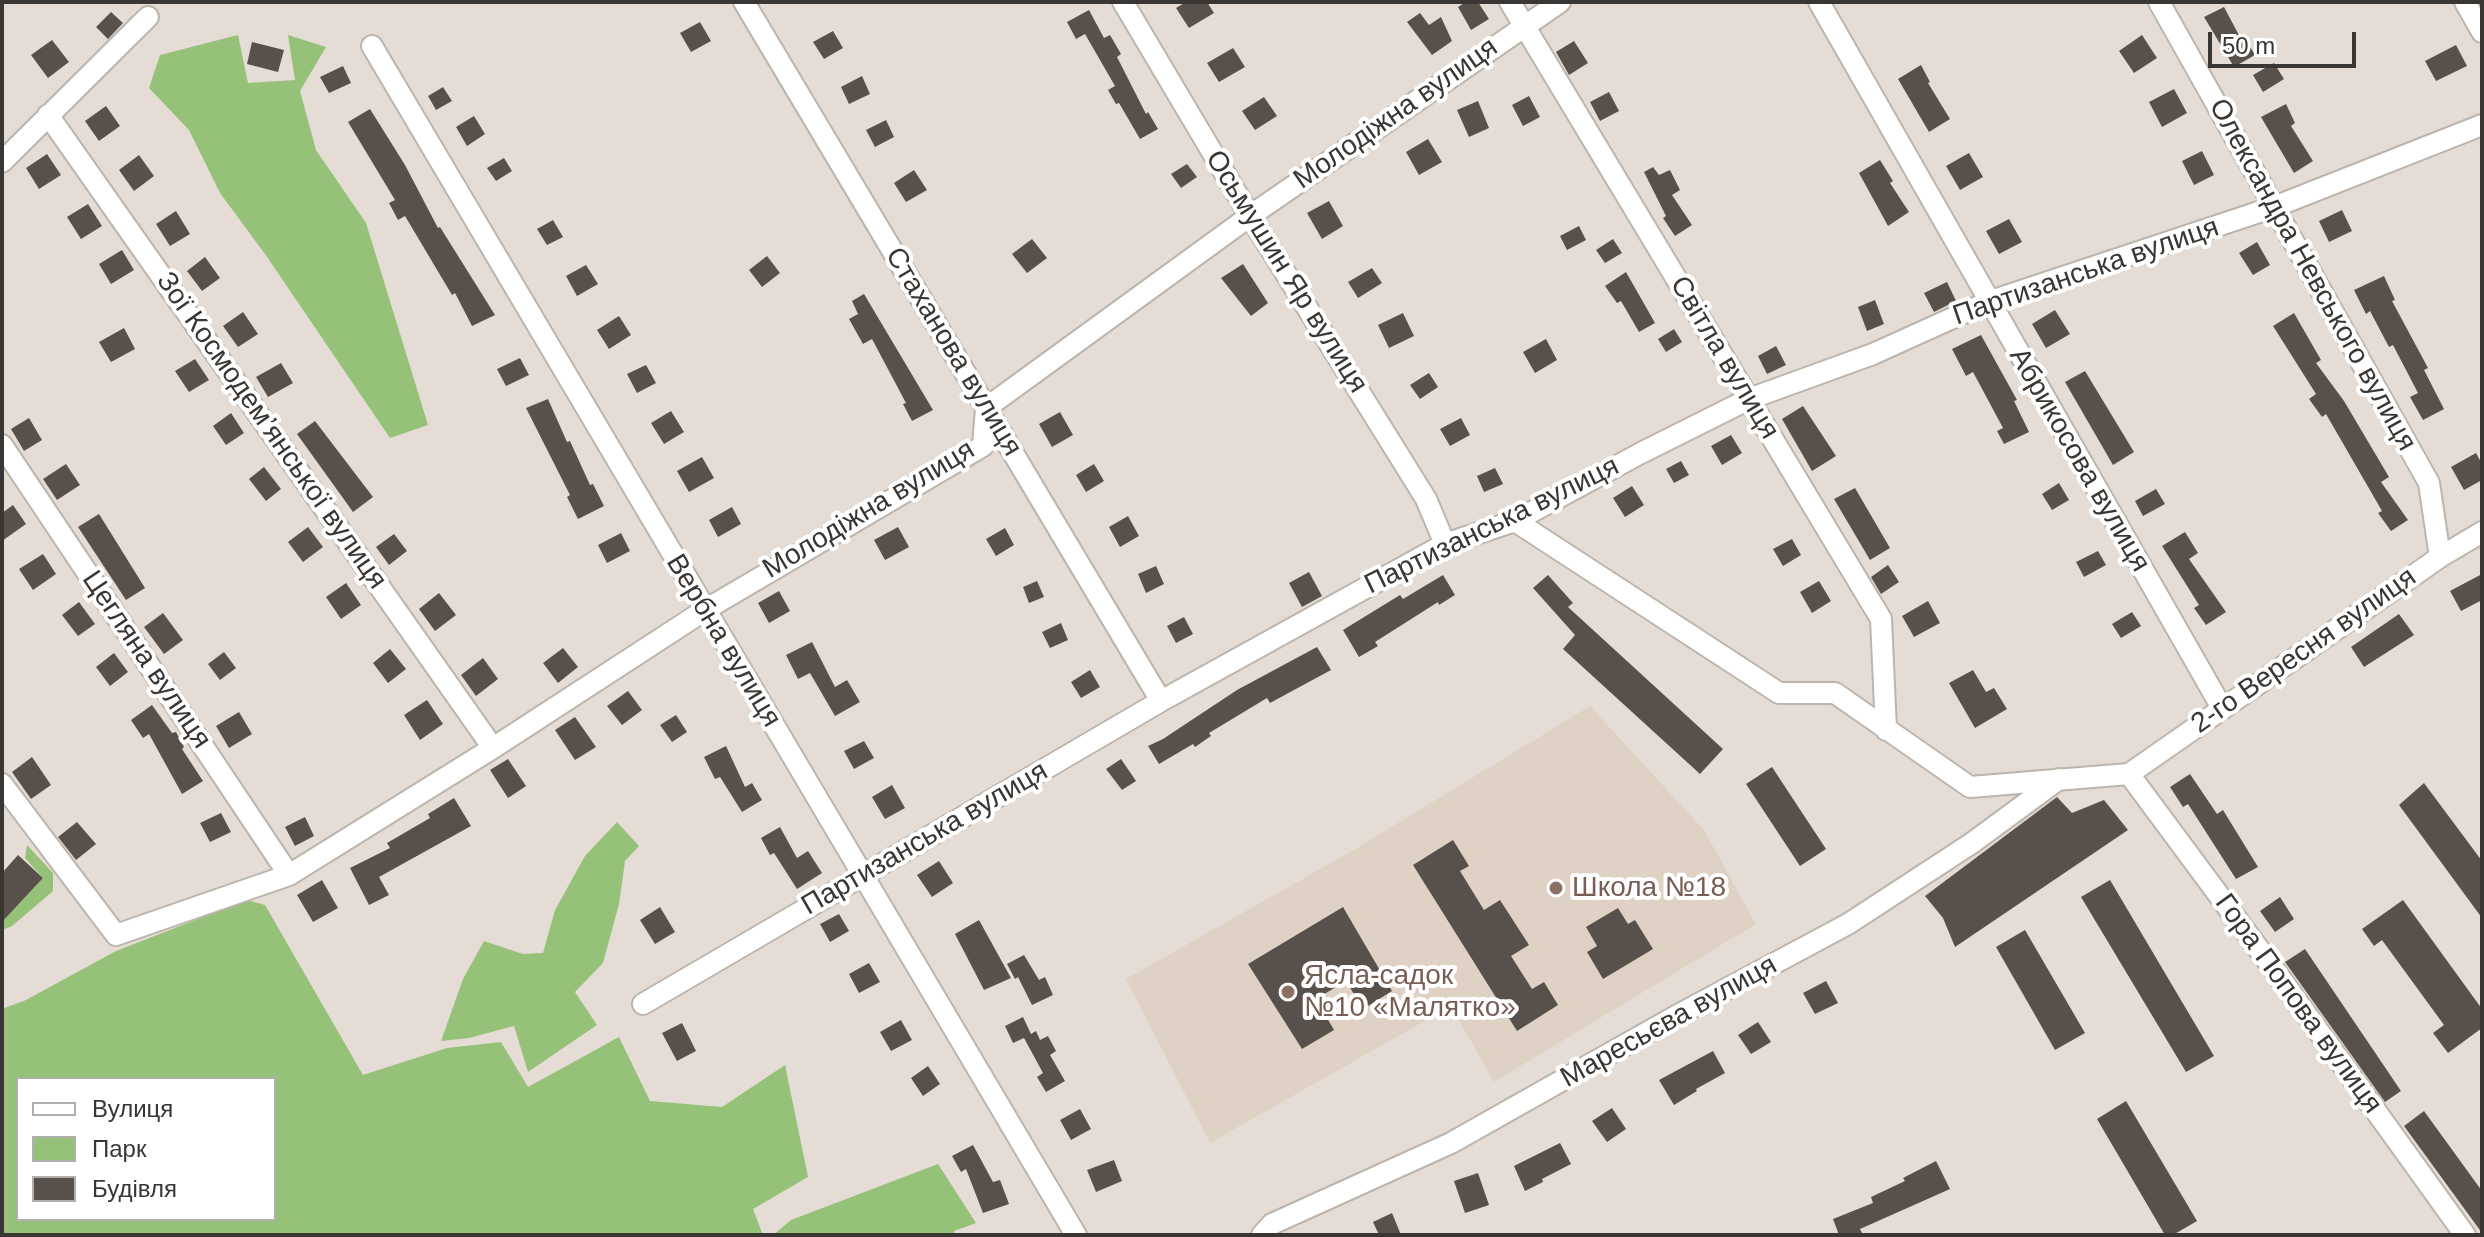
<!DOCTYPE html>
<html>
<head>
<meta charset="utf-8">
<style>
	body { margin:0 }
	#map { position:relative; width:2484px; height:1237px; overflow:hidden; background:#e5ddd5; font-family:Arial,sans-serif }
	canvas { display:block }
	.frame { position:absolute; inset:0; border:4px solid #393633; pointer-events:none }
	.legend { position:absolute; left:16px; top:1077px; width:260px; height:144px; box-sizing:border-box; background:#fff; border:2px solid #b0afad; margin:0; padding:10px 14px; list-style:none; font-size:24px; color:#393633 }
	.legend li { display:flex; align-items:center; gap:16px; height:40px }
	.legend b { width:40px; border:2px solid #b0afad }
	.scale { position:absolute; left:2208px; top:32px; width:148px; height:36px; box-sizing:border-box; border:4px solid #393633; border-top:0; padding-left:10px; font-size:24px; line-height:28px; white-space:nowrap; color:#393633; -webkit-text-stroke:6px #fff; paint-order:stroke }
</style>
</head>
<body>
<div id="map">
<canvas width="2484" height="1237"></canvas>
<div class="frame"></div>
<ul class="legend">
<li><b style="height:10px;background:#fff"></b>Вулиця</li>
<li><b style="height:22px;background:#95c178"></b>Парк</li>
<li><b style="height:22px;background:#58514b"></b>Будівля</li>
</ul>
<div class="scale">50 m</div>
</div>
<script>
const ctx = document.querySelector('canvas').getContext('2d');
ctx.lineJoin = 'round';
function paint(path, color) { ctx.fillStyle = color; ctx.fill(path, 'evenodd'); }
function stroke(path, color, width, dash) { ctx.strokeStyle = color; ctx.lineWidth = width; ctx.lineCap = dash ? 'butt' : 'round'; ctx.setLineDash(dash || []); ctx.stroke(path); }
function label(font, color, halo, rows, align = 'center') {
  ctx.font = font + ' Arial,sans-serif'; ctx.lineWidth = 8; ctx.setLineDash([]); ctx.textBaseline = 'middle'; ctx.strokeStyle = halo; ctx.fillStyle = color; for (const [text, x, y, turn = 0] of rows) {
    ctx.save(); ctx.translate(x, y); ctx.rotate((+turn || 0) * Math.PI / 180); ctx.textAlign = isNaN(turn) ? turn : align; if (halo) ctx.strokeText(text, 0, 0); ctx.fillText(text, 0, 0); ctx.restore();
  }
}
const built = new Path2D(`
	M1590 706 1704 830 1756 924 1494 1082 1451 1006 1210 1143 1126 979 1352 851Z`);
const green = new Path2D(`
	M238 35 248 83 295 80 288 35 326 47 300 91 316 150 366 223 428 425 390 438 265 254 220 193 189 130 149 88 160 55Z
	M617 822 639 846 625 861 619 904 603 963 575 992 597 1025 528 1072 514 1026 469 1038 441 1041 463 979 484 941 523 954 543 953 555 910 585 856Z
	M27 845 53 873V891L12 926 2 930V922L43 878 25 858Z
	M247 900 265 905 363 1075 447 1048 501 1042 528 1087 619 1037 650 1101 722 1107 785 1065 808 1177 753 1209 763 1235H2V1009L26 1000 116 951ZM274 1079V1219H18V1079Z
	M938 1164 976 1223 954 1231V1235H773L791 1220Z`);
const building = new Path2D(`
	M1186 2H1207L1214 13 1189 28 1176 8Z
	M1466 2H1478L1489 19 1471 30 1458 7Z
	M2224 7 2240 37 2243 35 2255 55 2234 67 2204 17Z
	M1089 10 1104 38 1110 35 1121 54 1117 57 1146 114 1148 112 1158 129 1140 139 1119 103 1116 104 1108 90 1115 86 1085 34 1076 39 1067 22Z
	M111 12 123 23 108 39 96 27Z
	M1420 13 1429 25 1441 17 1452 41 1432 55 1407 22Z
	M700 22 711 41 691 52 680 33Z
	M833 31 843 48 824 59 813 42Z
	M2142 35 2157 58 2134 73 2119 51Z
	M52 40 69 62 48 78 31 55Z
	M1574 41 1588 63 1569 75 1556 52Z
	M252 42 284 50 278 72 247 64Z
	M2456 45 2467 66 2436 81 2425 61Z
	M1233 48 1245 67 1219 82 1207 63Z
	M2274 63 2284 79 2263 92 2253 75Z
	M1921 65 1930 82 1928 83 1950 119 1929 132 1898 79Z
	M343 66 351 83 329 93 320 77Z
	M862 76 870 94 849 104 841 87Z
	M443 87 452 101 436 110 428 96Z
	M2174 89 2187 113 2162 127 2149 102Z
	M1609 92 1619 111 1600 121 1590 102Z
	M1529 96 1540 117 1523 126 1512 105Z
	M1264 97 1277 116 1255 130 1242 111Z
	M1478 101 1489 128 1469 137 1457 110Z
	M2286 104 2295 123 2291 126 2313 161 2294 173 2261 117Z
	M106 106 120 126 99 141 85 121Z
	M370 109 405 165 438 228 440 227 495 315 472 326 455 293 452 295 405 216 398 220 389 203 395 200 348 122Z
	M474 116 485 134 467 146 456 127Z
	M886 120 894 137 875 147 866 130Z
	M1428 139 1442 162 1419 175 1406 152Z
	M2202 151 2214 175 2194 185 2182 161Z
	M1969 153 1983 177 1960 190 1946 166Z
	M47 154 61 175 39 189 26 168Z
	M139 155 154 176 134 191 119 170Z
	M504 158 512 171 496 181 487 168Z
	M1880 160 1893 181 1890 183 1909 212 1888 226 1859 173Z
	M1187 164 1197 177 1181 188 1171 174Z
	M1653 167 1659 175 1670 170 1680 190 1672 195 1692 225 1675 236 1663 218 1666 216 1644 172Z
	M914 170 927 190 906 202 894 183Z
	M1329 201 1343 226 1322 239 1307 213Z
	M88 204 102 226 81 239 67 217Z
	M2342 210 2352 231 2329 242 2319 221Z
	M176 211 190 234 170 246 156 224Z
	M2009 219 2022 242 1999 254 1986 231Z
	M553 220 563 237 547 245 537 229Z
	M1579 226 1586 240 1567 250 1560 236Z
	M1032 239 1047 258 1027 273 1012 254Z
	M1613 239 1622 253 1605 263 1596 250Z
	M2257 242 2270 265 2253 275 2239 253Z
	M122 250 134 270 111 284 99 264Z
	M767 256 780 273 762 287 749 270Z
	M205 257 220 278 202 291 187 271Z
	M1243 264 1268 303 1251 316 1221 278Z
	M586 265 598 284 577 296 566 276Z
	M1372 268 1382 283 1358 298 1348 282Z
	M1626 272 1655 323 1639 332 1621 301 1617 303 1605 286Z
	M2384 276 2395 300 2392 301 2428 368 2424 370 2444 409 2423 420 2410 397 2418 393 2393 345 2389 347 2370 311 2366 314 2354 290Z
	M1947 282 1956 301 1934 312 1924 293Z
	M864 294 933 410 912 421 903 404 906 403 872 339 863 344 849 319 858 314 852 301Z
	M1875 300 1884 324 1867 331 1858 307Z
	M2055 310 2070 334 2046 348 2032 324Z
	M243 312 258 334 238 347 223 326Z
	M1403 313 1414 336 1389 348 1378 325Z
	M2294 313 2321 360 2316 363 2344 401 2389 477 2381 482 2408 520 2391 531 2378 513 2382 511 2326 414 2322 417 2309 399 2316 394 2273 326Z
	M619 316 631 335 609 349 597 330Z
	M124 328 135 349 111 362 99 342Z
	M1674 329 1682 342 1666 352 1658 339Z
	M1981 335 2017 400 2014 401 2029 432 2004 444 1997 431 2003 428 1973 372 1966 376 1952 349Z
	M1546 339 1557 360 1535 373 1523 352Z
	M1776 346 1786 365 1767 374 1758 356Z
	M520 358 529 375 506 386 497 369Z
	M195 359 209 380 189 392 175 371Z
	M281 363 293 383 268 397 256 377Z
	M646 365 656 383 637 393 627 374Z
	M2085 371 2134 452 2113 465 2065 382Z
	M1429 373 1438 387 1420 399 1410 385Z
	M548 399 567 442 570 441 590 485 593 484 604 506 578 519 567 497 570 495 526 408Z
	M1803 406 1836 456 1812 471 1782 419Z
	M671 411 684 432 664 444 651 423Z
	M1060 412 1073 435 1052 447 1039 424Z
	M231 413 244 433 226 445 213 426Z
	M29 418 42 440 24 451 11 429Z
	M1461 418 1470 435 1450 446 1440 429Z
	M315 421 373 497 353 512 297 434Z
	M1731 435 1742 453 1722 465 1711 446Z
	M2476 453 2482 464V480L2464 490 2451 467Z
	M702 457 714 478 689 492 677 471Z
	M1681 461 1689 475 1674 483 1666 469Z
	M66 464 80 485 57 500 43 479Z
	M1094 464 1104 481 1086 492 1076 475Z
	M264 467 281 489 266 501 249 479Z
	M1495 468 1503 484 1484 492 1477 476Z
	M2059 483 2069 500 2052 510 2042 494Z
	M1632 486 1644 505 1625 517 1613 498Z
	M1855 488 1890 548 1870 560 1834 499Z
	M2156 489 2165 504 2143 516 2135 501Z
	M13 505 26 524 2 541V513Z
	M732 507 741 524 718 537 709 520Z
	M99 514 145 588 126 600 78 527Z
	M1128 516 1139 536 1120 547 1109 527Z
	M308 527 323 547 303 562 288 542Z
	M898 527 909 547 885 560 874 540Z
	M1005 528 1014 545 996 556 986 539Z
	M2185 532 2198 553 2189 559 2226 612 2206 625 2194 608 2199 605 2162 546Z
	M621 533 630 551 607 563 598 545Z
	M394 534 407 551 389 565 376 547Z
	M1792 539 1801 555 1783 566 1773 549Z
	M2098 551 2106 565 2084 577 2076 562Z
	M43 554 56 574 33 590 19 569Z
	M1888 565 1899 582 1881 594 1871 577Z
	M1156 566 1164 584 1146 593 1138 574Z
	M1309 572 1322 596 1302 607 1289 583Z
	M2482 574V600L2461 611 2450 591Z
	M1443 575 1455 595 1439 605 1438 602 1375 642 1378 646 1359 657 1343 630 1400 595 1403 599Z
	M1548 575 1573 603 1568 607 1723 749 1700 774 1563 649 1575 635 1533 588Z
	M1037 581 1044 597 1029 603 1023 587Z
	M1819 581 1831 601 1812 613 1800 592Z
	M346 583 361 605 341 619 326 597Z
	M779 591 790 611 769 623 758 603Z
	M439 593 456 615 435 631 419 609Z
	M1928 601 1940 623 1914 637 1902 616Z
	M79 602 95 624 78 636 62 615Z
	M2132 612 2141 626 2121 638 2112 624Z
	M163 613 183 640 164 654 144 627Z
	M2399 614 2414 635 2364 667 2351 647Z
	M1184 617 1193 634 1176 643 1167 626Z
	M1061 623 1068 640 1050 648 1042 632Z
	M812 642 835 687 847 680 860 702 835 716 810 673 798 679 786 655Z
	M1317 647 1331 670 1270 703 1267 698 1209 733 1211 736 1195 747 1193 744 1159 764 1148 746 1163 739 1237 690Z
	M563 648 578 667 558 683 543 663Z
	M390 649 406 669 388 683 373 663Z
	M224 652 236 668 220 680 208 664Z
	M114 653 128 672 110 686 96 667Z
	M483 658 498 679 476 696 461 675Z
	M1090 670 1100 687 1081 698 1071 682Z
	M1973 670 1986 692 1994 688 2007 709 1975 728 1949 683Z
	M628 691 642 710 622 725 607 706Z
	M427 700 443 724 420 740 404 715Z
	M152 705 172 733 176 732 184 747 182 749 203 781 182 794 149 734 143 738 131 720Z
	M239 712 252 734 229 748 216 726Z
	M676 715 687 732 672 742 660 725Z
	M575 717 596 747 575 760 555 730Z
	M864 741 874 758 854 769 844 751Z
	M726 746 745 787 752 783 762 800 742 812 720 777 715 779 704 757Z
	M32 757 51 785 31 799 12 772Z
	M508 759 526 786 508 798 490 770Z
	M1121 759 1136 781 1122 790 1106 769Z
	M1772 767 1826 849 1800 866 1746 784Z
	M2190 774 2217 814 2223 810 2258 867 2236 879 2188 804 2183 807 2170 787Z
	M2424 783 2482 861V918L2399 805Z
	M892 785 905 808 885 819 872 797Z
	M2057 797 2072 813 2104 800 2128 830 1955 947 1943 918 1925 896Z
	M454 798 471 826 379 877 389 895 369 905 350 868 390 848 387 843 430 818 428 814Z
	M221 813 231 832 210 842 200 823Z
	M305 817 314 836 295 846 285 827Z
	M77 822 96 844 76 860 58 837Z
	M780 827 797 858 808 851 822 873 797 889 774 853 770 855 761 838Z
	M1453 840 1469 866 1460 871 1484 910 1500 900 1529 945 1511 956 1532 989 1544 982 1558 1005 1517 1031 1413 865Z
	M18 855 43 878 2 922V873Z
	M939 861 953 883 932 897 917 875Z
	M322 880 338 908 313 922 297 895Z
	M2110 880 2214 1056 2186 1072 2081 897Z
	M2280 897 2294 919 2275 932 2260 911Z
	M2403 900 2482 1009V1028L2448 1053 2433 1033 2444 1025 2382 940 2374 946 2362 929Z
	M660 907 675 932 655 944 640 920Z
	M1343 907 1392 991 1363 1009 1346 981 1316 999 1334 1030 1302 1049 1248 964Z
	M1618 908 1628 924 1635 920 1653 949 1603 979 1587 952 1597 946 1586 927Z
	M839 914 849 931 830 942 820 924Z
	M979 920 1011 978 984 990 955 934Z
	M2025 930 2085 1033 2055 1050 1996 947Z
	M2305 949 2401 1091 2385 1102 2285 962Z
	M1024 955 1039 980 1045 977 1053 995 1032 1005 1018 977 1015 979 1007 964Z
	M869 963 880 982 859 993 849 974Z
	M1826 981 1838 1003 1815 1014 1803 993Z
	M1023 1017 1031 1034 1036 1031 1040 1040 1048 1036 1056 1051 1050 1055 1065 1081 1046 1092 1037 1077 1043 1073 1024 1038 1013 1043 1005 1026Z
	M901 1020 912 1040 891 1051 880 1032Z
	M1758 1022 1771 1042 1751 1054 1738 1035Z
	M682 1023 696 1051 677 1061 662 1033Z
	M1713 1051 1725 1073 1696 1089 1697 1091 1674 1105 1659 1080Z
	M928 1066 940 1084 923 1096 911 1078Z
	M2126 1101 2197 1221 2173 1235H2165L2097 1119Z
	M1612 1108 1626 1129 1607 1142 1592 1121Z
	M1080 1109 1091 1129 1071 1140 1060 1120Z
	M2424 1111 2482 1191V1233L2404 1126Z
	M1560 1143 1571 1164 1542 1179 1543 1182 1525 1191 1514 1166Z
	M973 1145 993 1182 1000 1180 1009 1204 983 1213 966 1169 961 1172 952 1156Z
	M1114 1160 1122 1181 1096 1192 1087 1170Z
	M1936 1161 1950 1189 1860 1229 1863 1235H1839L1833 1219 1873 1203 1871 1197 1905 1181 1903 1178Z
	M1478 1173 1489 1205 1465 1213 1454 1181Z
	M1392 1213 1401 1235H1379L1373 1222Z`);
const minor = new Path2D(`
	M744 2 1161 701
	M1123 2 1250 216 1426 499 1445 544
	M1510 2 1881 619 1886 730
	M1819 2 2222 708
	M2159 2 2429 483 2440 557
	M2465 2 2482 32
	M372 46 1076 1235
	M48 115 493 748
	M2 162 148 17
	M2 445 289 875
	M1515 521 1779 693H1835L1970 787 2129 774
	M2129 774 2278 975 2465 1235
	M2129 774 2440 557 2482 532
	M2 784 116 935 289 875 493 748 705 610 983 446 986 408 1250 216 1560 2
	M643 1004 1161 701 1445 544 1515 521 1641 453 1749 399 1873 354 1988 302 2274 207 2482 125
	M1262 1235 1272 1224 1451 1143 1678 1015 1848 924 1972 843 2059 779`);
const markers = [
	[1556,888,8,"#8d6e63"],
	[1288,992,8,"#8d6e63"]
];
const streetNames = [
	["Молодіжна вулиця",1396,114,-35],
	["Осьмушин Яр вулиця",1286,272,58],
	["Партизанська вулиця",2086,272,-19],
	["Олександра Невського вулиця",2312,275,61],
	["Стаханова вулиця",953,352,59],
	["Світла вулиця",1724,358,59],
	["Зої Космодем’янської вулиця",271,431,55],
	["Абрикосова вулиця",2079,460,60],
	["Молодіжна вулиця",869,510,-31],
	["Партизанська вулиця",1492,526,-26],
	["Вербна вулиця",723,641,59],
	["2-го Вересня вулиця",2304,651,-35],
	["Цегляна вулиця",146,660,56],
	["Партизанська вулиця",925,839,-30],
	["Гора Попова вулиця",2298,1004,54],
	["Маресьєва вулиця",1669,1022,-29]
];
const educationNames = [
	["Школа №18",1572,888],
	["Ясла-садок",1304,976],
	["№10 «Малятко»",1304,1008]
];
paint(built, '#dfd2c4');
paint(green, '#95c178');
paint(building, '#58514b');
stroke(minor, '#bcb5ad', 24);
stroke(minor, '#fff', 20);
for (const [x, y, r, color] of markers) { const dot = new Path2D(); dot.arc(x, y, r, 0, 2 * Math.PI); ctx.fillStyle = color; ctx.fill(dot); stroke(dot, '#fff', 3); }
label('28px', '#393633', '#fff', streetNames);
label('28px', '#785e54', '#fff', educationNames, 'left');
</script>
</body>
</html>
